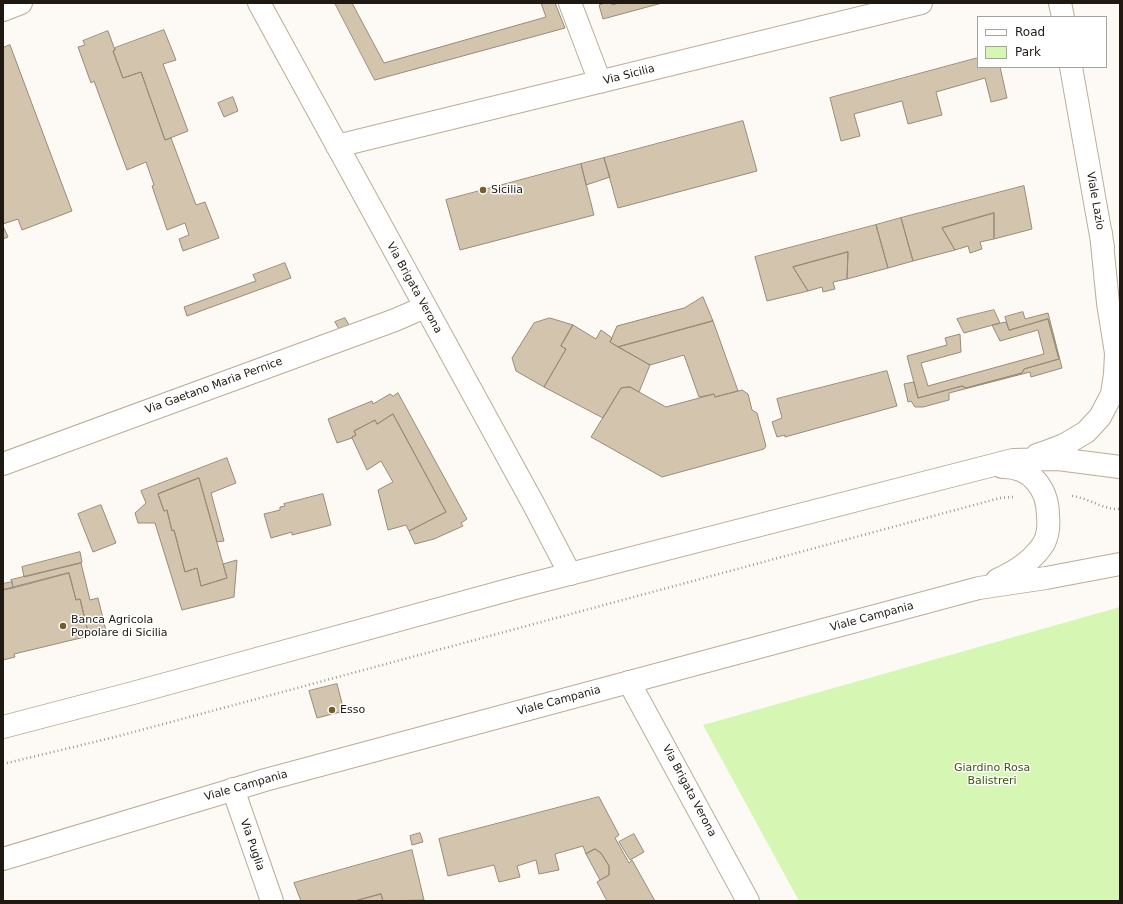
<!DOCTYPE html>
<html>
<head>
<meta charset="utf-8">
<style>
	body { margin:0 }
	#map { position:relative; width:1123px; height:904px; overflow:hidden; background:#fdfaf5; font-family:"DejaVu Sans",sans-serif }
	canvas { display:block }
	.frame { position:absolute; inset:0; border:4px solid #1f1911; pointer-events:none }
	.legend { position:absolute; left:977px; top:16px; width:130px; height:52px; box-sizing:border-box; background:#fff; border:1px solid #a5a3a0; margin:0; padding:5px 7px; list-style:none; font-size:12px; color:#1f1911 }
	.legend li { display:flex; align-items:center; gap:8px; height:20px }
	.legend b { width:20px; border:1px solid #a5a3a0 }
</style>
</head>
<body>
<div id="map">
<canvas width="1123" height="904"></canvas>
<div class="frame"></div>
<ul class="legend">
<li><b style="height:5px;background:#fff"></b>Road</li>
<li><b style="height:11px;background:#d6f6b4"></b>Park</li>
</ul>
</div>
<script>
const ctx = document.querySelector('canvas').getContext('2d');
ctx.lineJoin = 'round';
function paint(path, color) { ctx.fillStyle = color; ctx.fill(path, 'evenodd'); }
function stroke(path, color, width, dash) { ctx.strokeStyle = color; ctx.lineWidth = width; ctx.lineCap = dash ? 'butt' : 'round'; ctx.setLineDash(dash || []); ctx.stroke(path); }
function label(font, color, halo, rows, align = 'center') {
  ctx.font = font + ' "DejaVu Sans",sans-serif'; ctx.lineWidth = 3; ctx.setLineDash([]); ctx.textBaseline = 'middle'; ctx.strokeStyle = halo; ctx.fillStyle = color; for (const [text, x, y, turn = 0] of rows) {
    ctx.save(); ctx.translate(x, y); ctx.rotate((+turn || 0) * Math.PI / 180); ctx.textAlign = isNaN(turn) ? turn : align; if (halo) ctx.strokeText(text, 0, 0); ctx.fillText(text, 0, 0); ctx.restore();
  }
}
const green = new Path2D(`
	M1120 607V901H799L703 725Z`);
const building = new Path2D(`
	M335 3H352L384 63 546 17 541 3H555L565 28 375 80Z
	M612 3V5L619 3H662L603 19 599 5 605 3Z
	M164 30 176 60 163 64 188 131 165 140 141 72 123 78 113 51 115 50V48Z
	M108 31 115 50 113 51 123 78 141 72 165 140 171 138 196 205 205 202 219 238 183 251 179 239 189 235 185 223 167 230 152 186 154 185 146 162 127 170 94 81 91 83 78 47 85 45 83 41Z
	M10 45 72 211 22 230 18 219 3 224V48Z
	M978 58V67H1000L1007 98 991 102 985 78 936 92 942 115 908 124 902 101 854 114 860 136 841 141 830 98Z
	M233 97 238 111 224 117 218 103Z
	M743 121 757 171 618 208 604 158Z
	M604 158 610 177 586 185 581 164Z
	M581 164 594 215 460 250 446 200Z
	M1024 186 1032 229 994 239V213L942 228 955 250 913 261 901 218Z
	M994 213V239L980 242 982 249 970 253 968 246 955 250 942 228Z
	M901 218 913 261 888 268 876 225Z
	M876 225 888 268 847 279 848 252 793 267 808 291 767 301 755 257Z
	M3 226 8 237 3 239Z
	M848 252 847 279 833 282 835 289 823 292 822 287 808 291 793 267Z
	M285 263 291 278 187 316 184 307 256 281 253 275Z
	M703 297 713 321 618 347 610 342 617 326 684 308Z
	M994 310 1000 323 964 333 957 319Z
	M1023 312 1025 319 1048 313 1062 368 1031 377 1030 372 949 393V400L923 407H915L911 401 908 402 904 384 914 382 918 398 962 386 966 388 1022 373 1024 369 1059 359 1048 319 1009 330 1005 317Z
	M345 318 349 325 339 329 335 322Z
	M550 318 573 325 561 346 566 349 544 387 516 371 512 358 534 323Z
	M1048 319 1059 359 1024 369 1022 373 966 388 962 386 918 398 907 356 947 345 945 338 960 334 961 352 921 363 928 386 1044 354 1038 330 1000 341 992 325 1006 322 1009 330Z
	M713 321 738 391 715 397 714 394 699 397 684 355 650 365 618 347Z
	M573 325 596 339 601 330 612 338 610 342 650 365 639 392 630 387 621 388 603 418 544 387 566 349 561 346Z
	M887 371 897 406 785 437V435L777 437 772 422 782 418 777 399Z
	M630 387 666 407 714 394 715 397 742 390 748 394 752 410 757 413 766 446 764 449 662 477 591 437 621 388Z
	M398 393 467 519 461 523 463 526 434 539 415 544 409 531 446 512 393 414 377 424 375 420 354 431 356 435 352 437V438L337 443 328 419 372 401 373 404 390 394 393 396Z
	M393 414 446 512 409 531 406 525 388 530 378 490 393 482 381 461 367 470 352 438V437L356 435 354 431 375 420 377 424Z
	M227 458 236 483 211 493 224 541 217 542 199 478 158 494 164 511 167 510 172 531 174 530 185 572 197 568 201 586 227 578 223 564 237 560 234 597 182 610 155 523H138L135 513 146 503 141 491Z
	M199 478 227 578 201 586 197 568 185 572 174 530 172 531 167 510 164 511 158 494Z
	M323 494 331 525 292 535V532L271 538 264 514 280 510V507L285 506 284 504Z
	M100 505H101L116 543 93 552 78 514Z
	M80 552 82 562 81 563 24 577 22 567Z
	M81 563 90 600 98 598 106 631 89 636 80 599 76 600 69 573 13 588 12 582 11 580Z
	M69 573 76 600 80 599 89 636 14 654 15 657 3 660V590Z
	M12 582 13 588 3 590V584Z
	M337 684 344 711 317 718 309 691Z
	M599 797 619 835 615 838 629 863 632 860 655 901H607L597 882 609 875V866L601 853 595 849 586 854 583 846 555 854 559 870 539 874 536 860 517 866 520 877 499 882 494 865 448 876 439 839Z
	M420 833 423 842 412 845 410 836Z
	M634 834 644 852 630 860 619 842Z
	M595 849 601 853 609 866V875L600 880 586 854Z
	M412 850 424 900 383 901 381 894 355 901H301L294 883Z
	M381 894 383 901H355Z`);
const path = new Path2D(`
	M1072 496C1089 498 1103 510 1120 509
	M3 764 115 737 249 701 1000 498 1013 497`);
const street = new Path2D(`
	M259 3 534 505 570 574
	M570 3 600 82
	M3 10 21 3
	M337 146 921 3
	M3 464 395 320 425 307
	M629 682 748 901
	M233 789 272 901`);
const secondary = new Path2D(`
	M1060 3 1063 17
	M1071 67 1103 247
	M1037 455 1046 452 1064 445 1086 432 1100 417 1112 394 1115 374 1116 353 1108 303 1101 233
	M997 580C1015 572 1033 561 1044 543 1048 535 1049 525 1048 516 1048 489 1031 466 1002 467
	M3 727 133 693 519 587 1013 460 1058 459 1120 467
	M3 859 265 780 979 588 1046 578 1120 564`);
const markers = [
	[483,190,4,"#775c2e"],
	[63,626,4,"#775c2e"],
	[332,710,4,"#775c2e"]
];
const streetNames = [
	["Via Sicilia",629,75,-14],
	["Viale Lazio",1095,201,80],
	["Via Brigata Verona",414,288,61],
	["Via Gaetano Maria Pernice",214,386,-20],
	["Viale Campania",872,617,-15],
	["Viale Campania",559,701,-15],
	["Viale Campania",246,786,-16],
	["Via Brigata Verona",689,791,62],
	["Via Puglia",252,845,71]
];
const poiNames = [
	["Sicilia",491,190],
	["Banca Agricola",71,620],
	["Popolare di Sicilia",71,633],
	["Esso",340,710]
];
const parkNames = [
	["Giardino Rosa",992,768],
	["Balistreri",992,781]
];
paint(green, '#d6f6b4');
paint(building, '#d3c4ae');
stroke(building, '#998b76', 1);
stroke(street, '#bbac96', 24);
stroke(secondary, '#bbac96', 24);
stroke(path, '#9b9790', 2.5, [1, 3]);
stroke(street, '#fff', 22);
stroke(secondary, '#fff', 22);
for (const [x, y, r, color] of markers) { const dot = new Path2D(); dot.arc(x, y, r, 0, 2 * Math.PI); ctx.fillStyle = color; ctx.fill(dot); stroke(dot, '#fff', 1.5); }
label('11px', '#1f1911', '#fff', streetNames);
label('11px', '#1f1911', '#fff', poiNames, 'left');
label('11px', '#3a5509', '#fff', parkNames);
</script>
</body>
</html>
